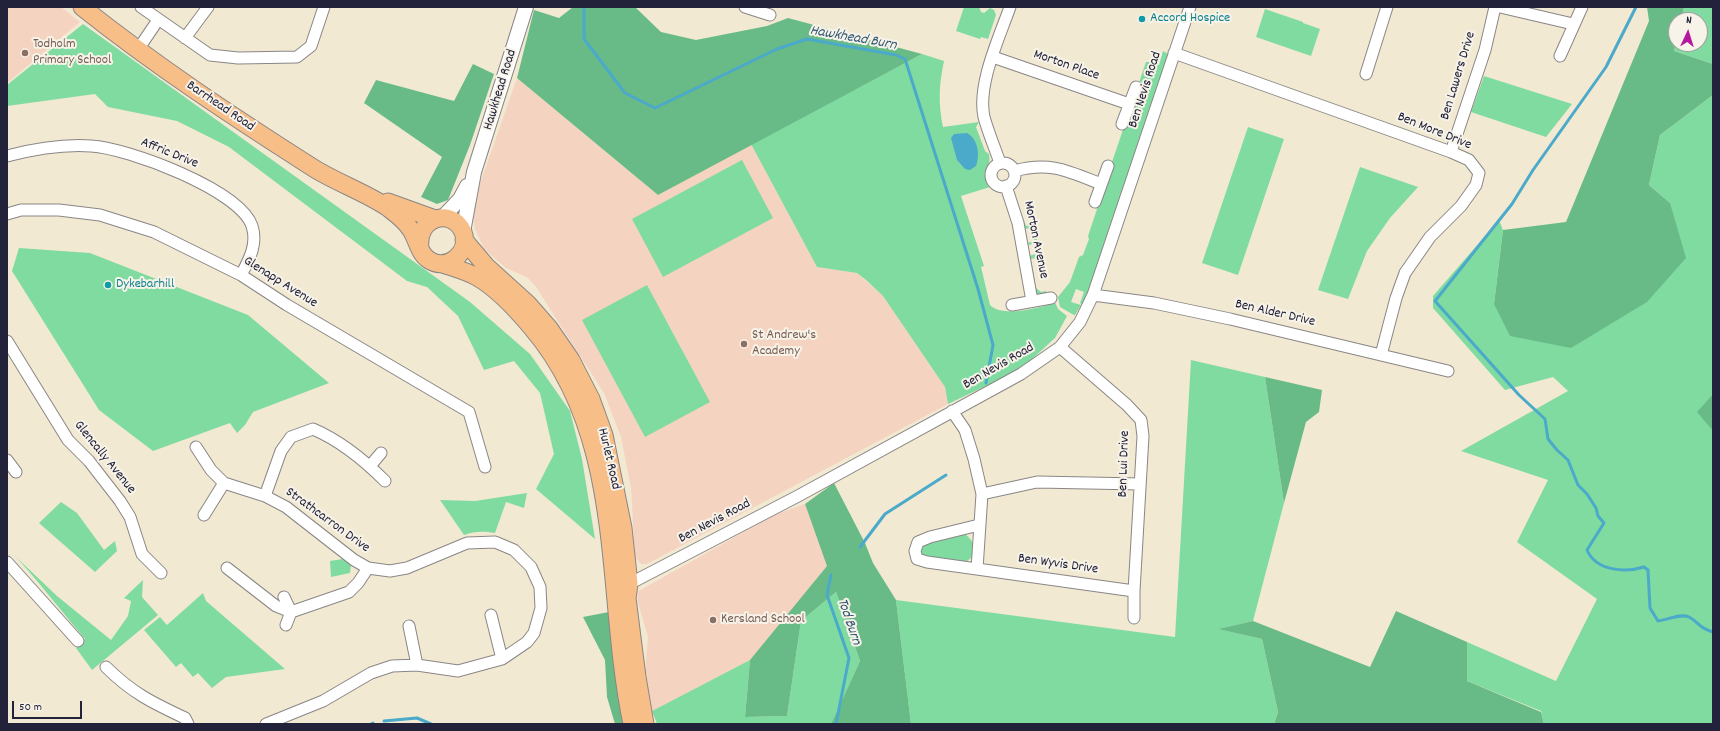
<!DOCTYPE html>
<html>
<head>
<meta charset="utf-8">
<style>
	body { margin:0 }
	#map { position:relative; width:1720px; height:731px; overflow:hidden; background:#f2e9d2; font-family:Dekko,sans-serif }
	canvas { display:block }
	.frame { position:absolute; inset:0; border:8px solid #22223b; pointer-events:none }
	.north { position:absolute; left:1668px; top:12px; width:40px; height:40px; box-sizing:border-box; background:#f7f3e8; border:1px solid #a29fa3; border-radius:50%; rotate:4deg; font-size:11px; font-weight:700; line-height:16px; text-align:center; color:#22223b }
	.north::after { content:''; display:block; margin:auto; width:14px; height:18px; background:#b5179e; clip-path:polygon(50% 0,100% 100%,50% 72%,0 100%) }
	.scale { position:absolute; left:12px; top:701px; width:70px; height:18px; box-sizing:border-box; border:2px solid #22223b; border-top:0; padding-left:5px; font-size:12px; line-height:14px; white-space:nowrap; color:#22223b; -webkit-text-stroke:3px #f7f3e8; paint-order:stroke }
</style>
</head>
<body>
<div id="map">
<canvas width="1720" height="731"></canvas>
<div class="frame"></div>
<div class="north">N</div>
<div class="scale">50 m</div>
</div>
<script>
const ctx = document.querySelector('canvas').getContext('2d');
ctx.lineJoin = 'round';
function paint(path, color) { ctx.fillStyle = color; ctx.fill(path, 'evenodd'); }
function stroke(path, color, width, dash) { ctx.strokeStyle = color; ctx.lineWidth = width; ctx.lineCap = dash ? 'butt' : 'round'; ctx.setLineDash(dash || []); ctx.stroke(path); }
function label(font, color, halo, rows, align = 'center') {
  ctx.font = font + ' Dekko,sans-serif'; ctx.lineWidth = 4; ctx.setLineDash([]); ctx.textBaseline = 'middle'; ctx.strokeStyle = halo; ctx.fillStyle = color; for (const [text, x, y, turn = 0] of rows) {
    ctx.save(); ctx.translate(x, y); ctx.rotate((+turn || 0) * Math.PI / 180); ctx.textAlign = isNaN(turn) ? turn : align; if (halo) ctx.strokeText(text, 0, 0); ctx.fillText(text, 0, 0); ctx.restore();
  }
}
const built = new Path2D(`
	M7 7H61L80 22 7 83Z
	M517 78 658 195 751 144 817 267 857 273 883 296 945 387 948 404 647 564H641L635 557 631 488 621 437 604 393 548 306 537 288 528 278 506 268 484 249 475 229 472 210 474 201Z
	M805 504 828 566 750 660 652 711 645 674 648 637 638 603 637 592 774 515Z`);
const green = new Path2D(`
	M964 7H979L981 12 984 13 990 8 994 10 996 15 988 39 981 37 980 39 956 31Z
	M1684 7H1713V64L1674 51 1676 42V44H1700V20H1681Z
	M1265 9 1303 22V23L1320 29 1311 56 1256 37Z
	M83 24 470 302 530 354 570 411 582 459 595 539 536 489 554 454 540 393 514 361 484 370 458 316 427 287 407 281 229 147 177 121 108 107 95 94 7 106V85Z
	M1163 51 1168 54 1169 57 1090 292 1083 305 1080 303 1084 292 1076 289 1071 302 1081 305 1075 315H1074L1060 307 1058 297 1070 282 1079 257 1083 255 1089 239 1088 236 1098 206H1100L1113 166 1112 162 1146 62H1150L1159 65Z
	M922 54 944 61C939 85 938 102 943 127L979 122 976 127 985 151 989 154C992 167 980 173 990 187L961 196 984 266 981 267 990 305C1001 317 1034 309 1048 305L1050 301 1054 300 1058 309 1067 316 1055 338 1032 359 1009 375 948 404 945 387 883 296 866 280 857 273 817 267 751 144Z
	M1484 76 1572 104 1546 137 1471 112Z
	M1713 95V394L1698 412 1713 431V724H1544L1541 711 1467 681V642L1556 681 1597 599 1517 542 1548 480 1461 451 1568 391 1553 377 1505 390 1433 308V296L1499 220 1503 230 1494 304 1670 203 1649 185 1660 135Z
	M1248 127 1284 139 1238 275 1202 263Z
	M742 160 773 218 663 277 632 219Z
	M1360 167 1418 187 1390 218 1367 251 1348 299 1318 290Z
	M1024 221 1026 226 1034 224 1040 257 1031 259 1036 288 1041 292 1046 291V294H1038L1035 292 1028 256 1036 254 1034 244 1027 245V243L1034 241 1031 228 1024 229 1022 223Z
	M19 248 90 253 248 315 329 383 253 412 245 425 237 433 230 423 153 451 99 410 12 271Z
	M647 285 710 402 645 437 582 320Z
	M1191 360 1265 377 1284 503 1253 621 1219 629 1262 639 1278 712 1274 724H911L896 600 1175 637Z
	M527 493 524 508 506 502 495 533C483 531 475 531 464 535L440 500 475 501Z
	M61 502 77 513 104 550 115 541 117 551 95 572 39 523Z
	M963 533C975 539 980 556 965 562 959 565 926 559 920 555L922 545Z
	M16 557 57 596 111 640 128 616 131 601 124 598 143 580 142 597 158 615 92 670 76 648 85 639C62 612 40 583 16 557Z
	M343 559 351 565 350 573 331 577 330 561Z
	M836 592 860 661 831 724H657L652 711 750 660 745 717 787 716 801 621Z
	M203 593 206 601 285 669 226 677 212 688 198 673 193 677 181 663 176 667 144 630 160 617 167 625Z`);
const forest = new Path2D(`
	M573 7H635L661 32 696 40 767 26 788 18 922 54 658 195 517 78 534 10 559 18Z
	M1647 7H1684L1681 20H1676V42L1674 51 1713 64V95L1660 135 1649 185 1670 203 1686 258 1647 302 1571 348 1510 336 1494 304 1503 230 1566 222 1649 21Z
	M473 64 494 74 470 145 448 200 437 204 421 197 442 157 364 103 376 80 454 101Z
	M1265 377 1322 390 1319 412 1306 422 1284 503Z
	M1713 394V431L1697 412Z
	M834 483 865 543 873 563 896 600 911 724H831L860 661 836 592 801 621 787 716 745 717 750 660 827 566 805 504Z
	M1396 611 1467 642V681L1541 712 1544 724H1274L1278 712 1262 639 1218 629 1253 621 1370 667Z
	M609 612 619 702 624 724H615L607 697 605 660 583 617Z`);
const water = new Path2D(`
	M967 133C978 139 980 154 976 166L970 170 965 169 957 160 951 138 954 134Z`);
const stream = new Path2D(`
	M584 7V39L625 93 655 108 777 49 807 39 896 55 905 59 978 289 993 345 986 383
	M1636 7 1606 67 1533 170 1512 204 1435 301 1519 395 1545 419 1548 439 1557 450 1568 460 1578 485 1587 494 1596 508 1598 516 1604 523 1587 550C1596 571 1625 573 1644 567L1648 570 1650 608 1658 621C1667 620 1681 613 1689 617 1700 623 1698 628 1713 632
	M860 547 885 514 946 475
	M831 575 827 595 849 658 836 724
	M384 721 417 718 431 724
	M371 724 373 723`);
const minor = new Path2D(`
	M141 7 210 55 238 58 297 57 311 46 324 7
	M745 7 770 15
	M1500 7 1573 24
	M185 38 208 7
	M137 51 158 20
	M1174 53 1451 152 1469 160 1479 173 1476 185 1461 206 1430 237 1405 273 1396 298 1381 355
	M1560 56 1582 7
	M993 57 1129 104
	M1366 74 1387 7
	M1122 124 1136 87
	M1451 152 1485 50 1495 7
	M7 156C34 149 63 144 91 146 128 148 240 190 252 226 258 244 249 260 241 275
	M1000 163C995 148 988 132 984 117 977 85 999 38 1010 7
	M991 175a12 12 0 1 1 24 0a12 12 0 1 1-24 0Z
	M1014 171C1050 161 1068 171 1101 184
	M1006 186 1018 223 1032 301
	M1095 202 1108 166
	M7 214 21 210H59L100 215 154 232 241 275 287 305 469 412 485 467
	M1093 295 1154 303 1230 319 1448 371
	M1012 305 1051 298
	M7 341 68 440 89 461 120 501 130 517 142 554 161 573
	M1060 347 1127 405 1141 420 1143 436 1134 591V618
	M952 411 965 430 974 459 982 494 977 569
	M196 447 211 470 224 483 265 496 286 507 354 560 368 568 390 571 407 568 467 543 495 542 514 550 531 567 540 587 541 608 534 633 527 642 502 659 458 671 417 665 392 666 371 673 323 701 266 724
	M7 460 16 472
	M370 466 381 453
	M982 494 1037 482 1140 484
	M265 496 281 451 291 437 313 429C341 441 364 460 385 481
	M204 515 224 483
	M979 525 930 537 918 542 915 551 917 559 927 562 1134 591
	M7 562 78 641
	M227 568 276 606 291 612 349 592 358 583 368 568
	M629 584 798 496 1021 374 1060 347 1080 322 1093 295 1190 7
	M284 597 291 612 286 625
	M491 615 502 659
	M409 626 417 665
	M106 667C132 693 153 703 185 718L188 724`);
const tertiary = new Path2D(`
	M442 218 460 199 467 186
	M463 232 474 172 526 7`);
const primary = new Path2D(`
	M82 7C156 66 235 118 315 169 338 183 364 192 387 207 396 214 405 220 411 230 417 239 419 254 429 260 447 272 471 252 463 232 452 207 416 217 420 248
	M388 202 435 219
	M464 240 486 266 528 304 549 328 571 360 591 399 604 435 623 528 629 584 627 598 637 677 645 724
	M443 264C454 268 466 271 477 277 498 289 517 310 532 328 627 440 604 590 632 724`);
const markers = [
	[1142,19,4,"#0f9aa8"],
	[25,53,4,"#8d6e63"],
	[108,285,4,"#0f9aa8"],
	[744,344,4,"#8d6e63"],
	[713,620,4,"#8d6e63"]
];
const cultureNames = [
	["Accord Hospice",1150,19],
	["Dykebarhill",116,285]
];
const educationNames = [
	["Todholm",33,45],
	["Primary School",33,61],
	["St Andrew's",752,336],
	["Academy",752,352],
	["Kersland School",721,620]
];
const streetNames = [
	["Morton Place",1066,66,19],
	["Ben Lawers Drive",1459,76,-73],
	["Hawkhead Road",501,90,-73],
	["Ben Nevis Road",1146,90,-72],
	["Barrhead Road",220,107,34],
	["Ben More Drive",1434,132,22],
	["Affric Drive",169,154,22],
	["Morton Avenue",1035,240,78],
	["Glenapp Avenue",280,283,32],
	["Ben Alder Drive",1275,314,13],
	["Ben Nevis Road",999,367,-30],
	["Glencally Avenue",104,458,51],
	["Hurlet Road",608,459,77],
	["Ben Lui Drive",1125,464,-88],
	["Strathcarron Drive",327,521,36],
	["Ben Nevis Road",715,522,-28],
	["Ben Wyvis Drive",1058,565,8]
];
const waterNames = [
	["Hawkhead Burn",853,39,10],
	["Tod Burn",848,622,71]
];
paint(built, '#f5d3c1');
paint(green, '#80dba1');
paint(forest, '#68bb87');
paint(water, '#4ba9c9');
stroke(stream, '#4ba9c9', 3);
stroke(minor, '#8a8686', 13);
stroke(tertiary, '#8a8686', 16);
stroke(primary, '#8a8686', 19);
stroke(minor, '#fff', 11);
stroke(tertiary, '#fff', 14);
stroke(primary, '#f7be87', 17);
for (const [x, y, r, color] of markers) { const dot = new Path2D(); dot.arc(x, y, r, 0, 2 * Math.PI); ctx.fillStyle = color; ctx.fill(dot); stroke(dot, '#f7f3e8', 1.5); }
label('14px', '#0d838f', '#f7f3e8', cultureNames, 'left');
label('14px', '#785e54', '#f7f3e8', educationNames, 'left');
label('14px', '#22223b', '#f7f3e8', streetNames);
label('italic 15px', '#325874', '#f7f3e8', waterNames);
</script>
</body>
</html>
